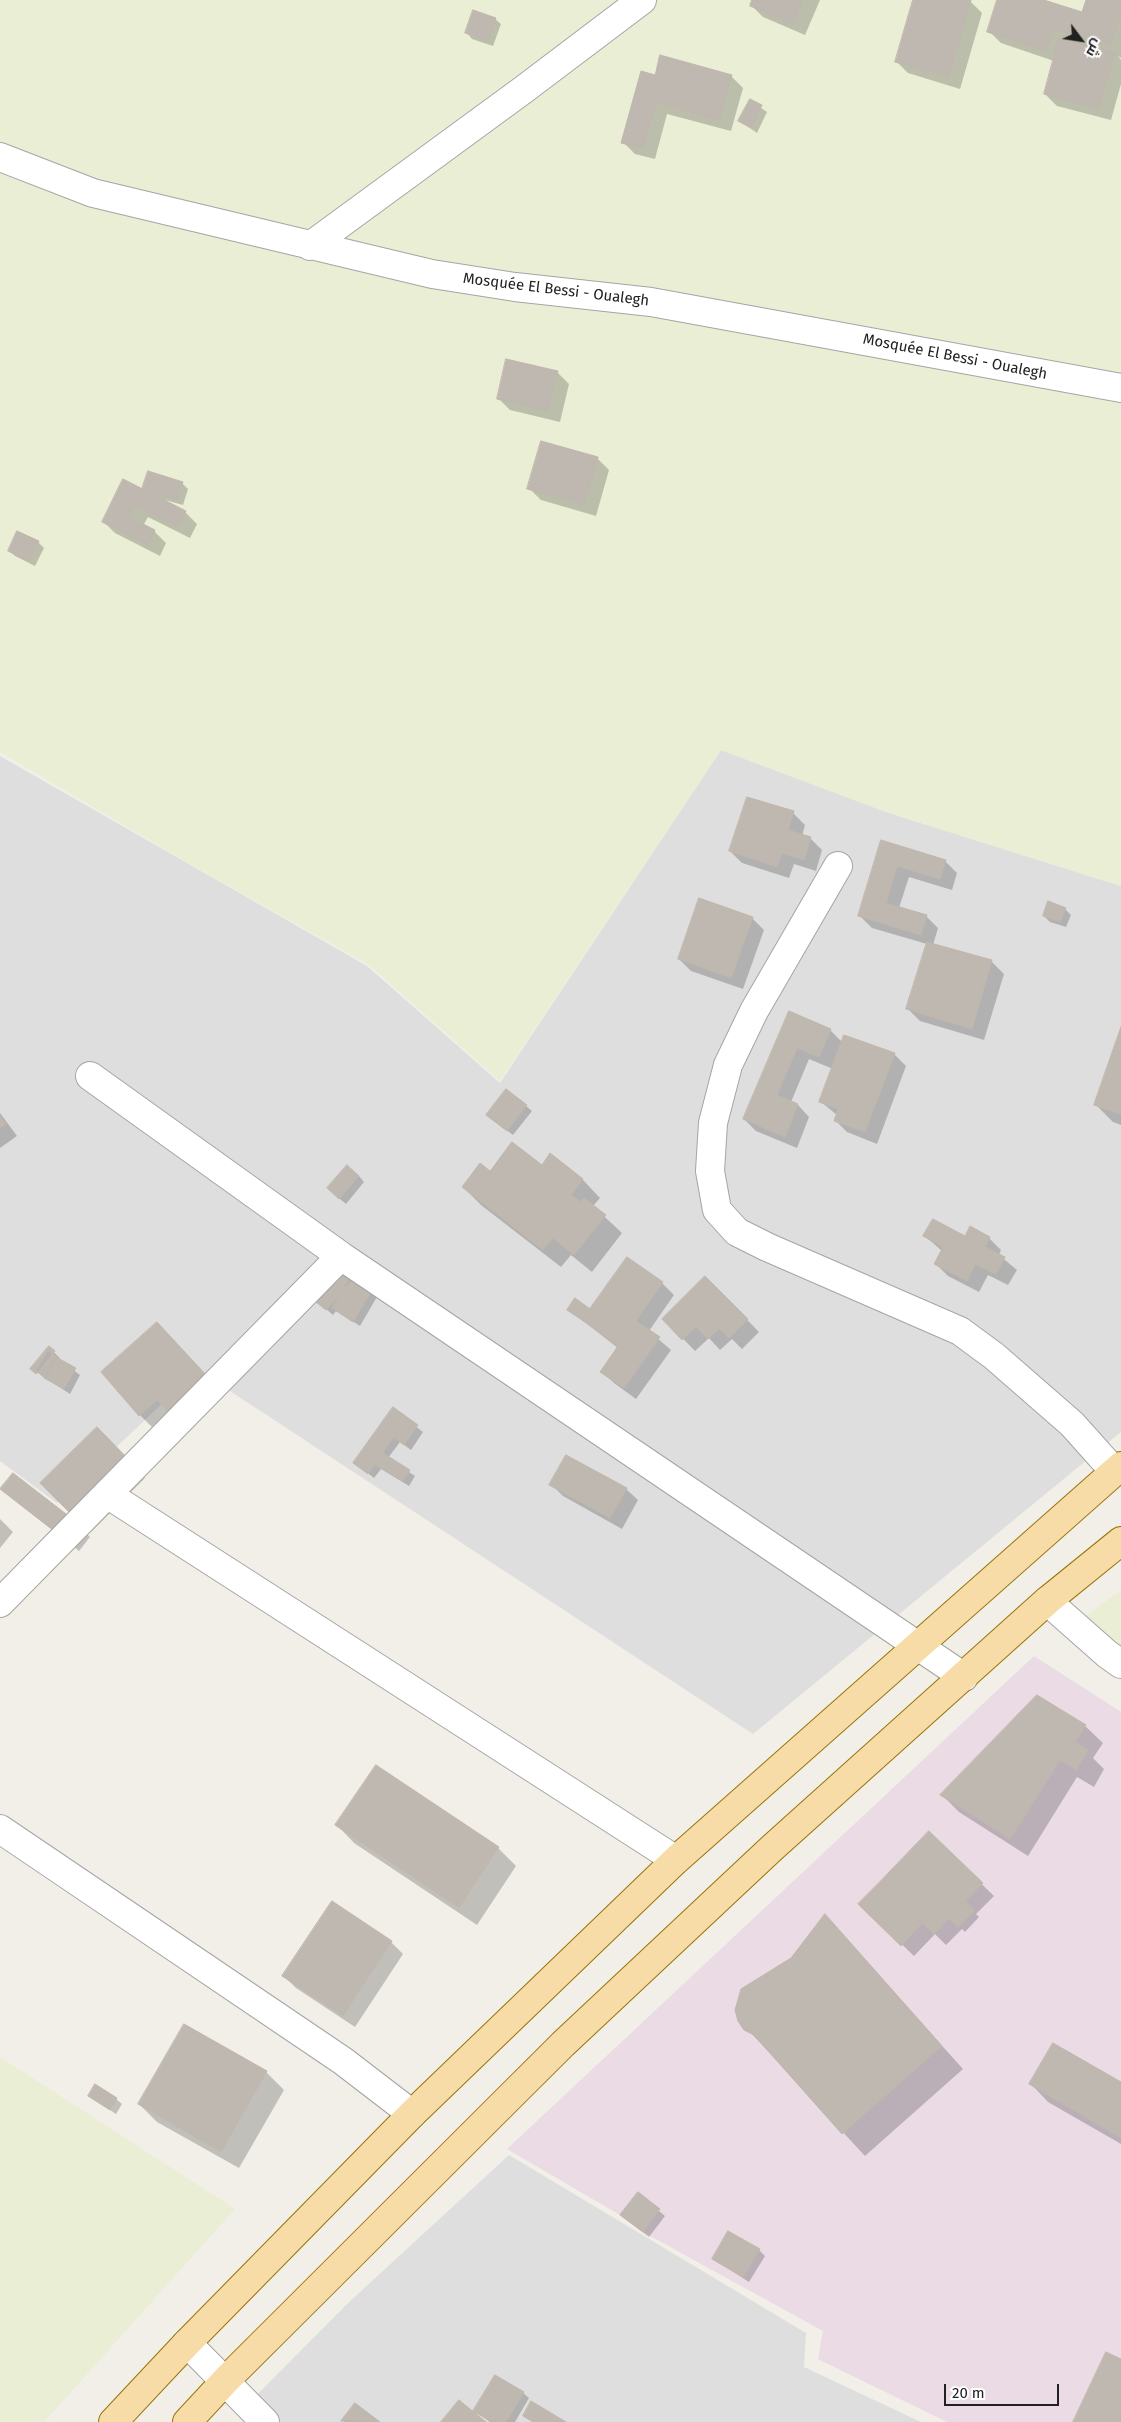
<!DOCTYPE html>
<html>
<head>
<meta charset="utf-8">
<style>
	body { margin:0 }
	#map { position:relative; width:1121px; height:2422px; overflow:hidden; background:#f1efe8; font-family:"Fira Sans",Cairo,sans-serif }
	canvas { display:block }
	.north { position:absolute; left:1056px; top:15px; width:50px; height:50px; -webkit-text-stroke:4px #fff; paint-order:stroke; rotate:121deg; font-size:14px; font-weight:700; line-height:20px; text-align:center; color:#212121 }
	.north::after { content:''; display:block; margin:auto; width:18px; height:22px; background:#212121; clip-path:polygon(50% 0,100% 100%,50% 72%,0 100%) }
	.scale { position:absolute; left:944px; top:2384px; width:115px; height:22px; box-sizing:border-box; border:2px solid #212121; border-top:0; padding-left:6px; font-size:15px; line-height:18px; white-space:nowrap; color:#212121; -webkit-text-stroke:4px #fff; paint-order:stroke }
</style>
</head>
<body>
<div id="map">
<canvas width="1121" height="2422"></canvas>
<div class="north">ش</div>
<div class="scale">20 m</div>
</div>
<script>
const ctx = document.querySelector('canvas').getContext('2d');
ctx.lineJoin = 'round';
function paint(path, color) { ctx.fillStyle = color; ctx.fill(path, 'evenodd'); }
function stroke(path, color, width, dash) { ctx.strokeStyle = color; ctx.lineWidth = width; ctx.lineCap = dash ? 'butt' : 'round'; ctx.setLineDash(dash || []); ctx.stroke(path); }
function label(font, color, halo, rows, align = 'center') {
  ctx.font = font + ' "Fira Sans",sans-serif'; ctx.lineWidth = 4; ctx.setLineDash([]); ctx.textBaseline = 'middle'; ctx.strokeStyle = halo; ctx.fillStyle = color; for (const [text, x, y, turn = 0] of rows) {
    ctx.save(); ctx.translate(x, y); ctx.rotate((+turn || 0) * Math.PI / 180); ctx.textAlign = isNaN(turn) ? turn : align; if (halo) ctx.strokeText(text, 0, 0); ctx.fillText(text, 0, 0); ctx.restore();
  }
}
const residential = new Path2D(`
	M721 750 889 813 1121 886V1432L753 1734 198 1370 57 1503 0 1461V756L367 966 500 1083Z
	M509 2155 806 2333 804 2367 921 2422H245L238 2414 347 2304Z`);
const industrial = new Path2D(`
	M1034 1656 1121 1712V2422H947L818 2359 823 2331 643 2232 620 2215 507 2149Z`);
const farmland = new Path2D(`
	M0 0H1121V886L889 813 721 750 500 1081 369 965 193 866 0 752Z
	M1121 1590V1658L1080 1620Z
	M0 2057 235 2209 44 2422H0Z`);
const shadow = new Path2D(`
	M754 0H820L805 35 763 17 751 5Z
	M914 0H965L970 1 982 13 960 89 908 73 896 61Z
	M999 0H1040L1083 14 1087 0 1121 1V58L1118 56 1121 60V84L1111 120 1057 106 1045 94 1054 61 1001 43 989 31Z
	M495 19 501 24 493 46 472 39 467 33Z
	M656 76H731L743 88 731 131 667 114 655 159 635 154 623 142Z
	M751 101 767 112 757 133 740 121Z
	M557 372 569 384 560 422 510 410 498 398Z
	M597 458 609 470 596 516 541 500 529 488Z
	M182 483 188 489 183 505 158 498 185 512 197 524 190 538 148 517 143 526 154 531 166 543 160 556 115 533 103 521 148 492 143 488Z
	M38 542 44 548 35 566 15 556 9 550Z
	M793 813 805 825 802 836 810 838 822 850 816 871 794 864 789 878 742 863 730 851Z
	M882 842 945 861 957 873 952 890 909 877 899 908 926 916 938 928 933 945 992 962 1004 974 984 1040 920 1021 908 1009 927 944 872 928 860 916Z
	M1065 909 1071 915 1066 927 1050 922 1044 916Z
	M752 918 764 930 743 989 691 971 679 959Z
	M790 1013 830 1030 843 1043 894 1054 906 1066 877 1144 847 1132 835 1120 837 1115 821 1102 833 1069 809 1059 791 1102 798 1105 809 1117 797 1148 756 1131 744 1119Z
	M1121 1030V1125L1113 1122 1095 1104Z
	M526 1106 532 1111 513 1135 493 1120Z
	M0 1113 17 1136 0 1148Z
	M550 1155 583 1180 600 1198 593 1206 622 1233 592 1272 571 1255 561 1267 481 1205 463 1187 490 1172 542 1166Z
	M359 1176 364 1182 346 1204 334 1194Z
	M925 1236 989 1238 1001 1250 999 1255 1017 1270 1008 1285 988 1275 979 1292 948 1276 936 1264 942 1251Z
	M340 1267 378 1295 360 1326 336 1311 333 1315 319 1303Z
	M705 1277 759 1332 742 1349 732 1339 720 1350 709 1338 695 1351 664 1319Z
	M662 1283 674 1295 649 1331 671 1350 636 1399 614 1383 602 1372 618 1348 569 1310H591Z
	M157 1323 218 1389 169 1412 152 1427 140 1415Z
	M49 1348 60 1358 59 1359 80 1375 70 1394 32 1369Z
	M393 1409 423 1432 411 1450 400 1442 388 1458 415 1476 409 1486 381 1469 374 1478 355 1463Z
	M96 1429 145 1478 91 1532 42 1483Z
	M551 1484 626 1489 638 1500 622 1529 563 1496Z
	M2 1488 78 1525 90 1537 79 1551 14 1500Z
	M0 1519 13 1532 0 1548Z
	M1085 1726 1103 1743 1093 1758 1104 1769 1094 1787 1077 1777 1028 1856 959 1812 942 1795Z
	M337 1825 498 1848 516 1866 477 1925 354 1843Z
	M929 1833 994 1896 976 1914 979 1917 965 1932 962 1929 946 1945 935 1934 914 1956 860 1904Z
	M825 1916 963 2069 865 2156 739 2020 736 2010 742 1990 792 1959Z
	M391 1942 403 1954 355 2027 296 1988 284 1976Z
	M266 2072 284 2090 239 2168 157 2122 139 2104Z
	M1031 2084H1121V2144L1048 2102Z
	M89 2096 116 2099 122 2104 116 2114Z
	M638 2194 665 2216 649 2237 628 2221Z
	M759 2250 765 2256 749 2282 713 2259Z
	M523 2393 529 2398 515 2422H490L475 2411Z
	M355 2404 378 2422H344Z`);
const building = new Path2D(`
	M752 0H803L793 24 750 6Z
	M913 0H971L949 77 895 62Z
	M997 0H1044L1082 12 1086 0H1121V14L1110 47 1054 29 1046 51 987 32Z
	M473 10 496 18 488 41 465 33Z
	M1059 38 1115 52 1099 109 1044 94Z
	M660 55 732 75 719 120 656 103 643 148 621 143 641 71 655 75Z
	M750 99 762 105 751 128 738 121Z
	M506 359 558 371 548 411 497 399Z
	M541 441 598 457 584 505 527 489Z
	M148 471 183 482 177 500 142 489Z
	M123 479 186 511 177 527 135 506 129 517 155 530 148 545 102 522Z
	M17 531 39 541 29 561 8 551Z
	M747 797 794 811 788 830 811 837 804 860 782 853 777 867 729 851Z
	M881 840 946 860 940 879 897 866 886 903 927 915 921 935 858 916Z
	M699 898 753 917 731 978 678 959Z
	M1048 901 1066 908 1060 922 1043 916Z
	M927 942 992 960 972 1029 906 1009Z
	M789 1011 831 1029 819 1057 797 1048 777 1095 798 1104 785 1137 743 1119Z
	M1121 1027V1114L1094 1105Z
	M844 1035 895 1053 865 1132 834 1121 838 1109 819 1102Z
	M506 1089 527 1105 507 1131 486 1115Z
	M0 1116 6 1124 0 1128Z
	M512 1142 542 1165 550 1153 583 1179 571 1195 581 1202 584 1198 606 1215 574 1255 553 1238 543 1250 462 1187 480 1163 490 1171Z
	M347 1165 359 1176 339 1199 327 1188Z
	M933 1219 965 1236 970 1226 990 1237 985 1247 1005 1257 996 1274 975 1264 967 1281 934 1264 943 1247 923 1236Z
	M627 1257 663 1282 636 1321 660 1337 624 1388 600 1372 618 1346 582 1320Z
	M340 1265 354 1278 326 1310 311 1298Z
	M352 1275 373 1288 353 1322 332 1308Z
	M705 1276 748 1319 729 1338 719 1328 708 1339 696 1327 682 1340 662 1319Z
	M575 1298 590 1309 582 1320 567 1310Z
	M157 1322 207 1376 167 1411 157 1400 139 1416 101 1372Z
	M49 1346 55 1351 36 1374 30 1369Z
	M48 1351 57 1357 45 1378 36 1371Z
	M56 1357 76 1368 64 1389 44 1378Z
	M393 1407 418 1425 404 1445 394 1437 368 1474 353 1463Z
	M97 1427 134 1465 78 1521 40 1483Z
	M383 1453 410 1470 403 1481 376 1465Z
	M566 1455 627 1488 610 1518 549 1485Z
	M13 1473 79 1524 66 1540 0 1489Z
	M1037 1695 1086 1725 1075 1742 1088 1750 1076 1770 1060 1760 1010 1839 940 1795Z
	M376 1765 499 1847 459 1908 335 1825Z
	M929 1831 983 1883 934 1934 880 1882Z
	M880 1882 922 1923 901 1946 858 1904Z
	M332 1901 392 1941 343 2016 282 1976Z
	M965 1901 975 1910 958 1927 949 1918Z
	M825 1914 942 2046 842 2134 754 2035 744 2030 738 2021 735 2010 741 1989 791 1958Z
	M184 2024 267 2071 221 2152 138 2104Z
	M1053 2043 1121 2082V2138L1029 2084Z
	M95 2084 117 2098 110 2110 88 2096Z
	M638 2192 660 2209 643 2232 620 2215Z
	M728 2231 760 2249 743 2277 712 2259Z
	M1106 2352 1121 2359V2422H1073Z
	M495 2375 524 2392 506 2422H492L473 2411Z
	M459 2400 486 2422H441Z
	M531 2401 566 2422H533L523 2416Z
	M355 2403 380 2422 341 2421Z`);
const minor = new Path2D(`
	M0 157 93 193 432 274 515 287 651 302 1121 388
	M310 246 523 90 642 0
	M838 866 754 1011 728 1065 713 1123 710 1171 717 1210 737 1232 767 1247 960 1331 994 1356 1072 1424 1114 1471
	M90 1076 341 1256 964 1677
	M107 1494 676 1860
	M1047 1601 1107 1654 1121 1664
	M0 1603 341 1256
	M0 1829 343 2061 412 2114
	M187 2343 265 2422`);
const major = new Path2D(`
	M113 2422 187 2343 412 2114 676 1860 1121 1466
	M187 2422 226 2380 563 2044 772 1848 1047 1601 1121 1541`);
const streetNames = [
	["Mosquée El Bessi - Oualegh",556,290,7],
	["Mosquée El Bessi - Oualegh",955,357,11]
];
paint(residential, '#dfdede');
paint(industrial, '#eadbe5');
paint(farmland, '#eaeed5');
paint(shadow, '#0003');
paint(building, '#beb8b1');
stroke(building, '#c2b7ab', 1);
stroke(minor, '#a5a5a5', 30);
stroke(major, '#977507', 30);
stroke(minor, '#fff', 28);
stroke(major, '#f8dca7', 28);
label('15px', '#212121', '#fff', streetNames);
</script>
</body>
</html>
